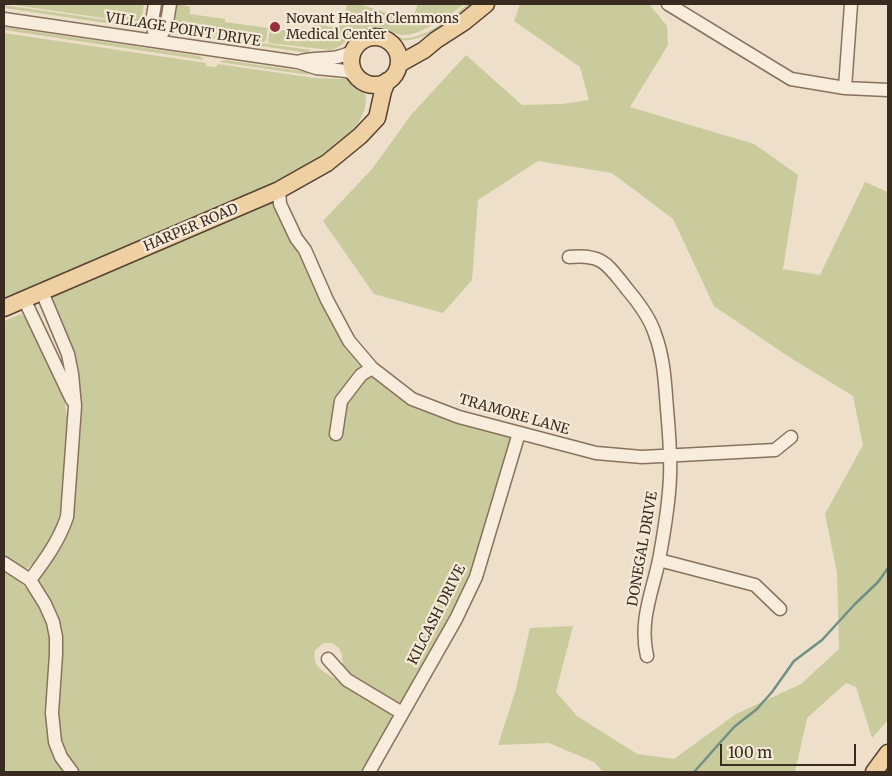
<!DOCTYPE html>
<html>
<head>
<meta charset="utf-8">
<style>
	body { margin:0 }
	#map { position:relative; width:892px; height:776px; overflow:hidden; background:#eddfc9; font-family:Merriweather,serif }
	canvas { display:block }
	.frame { position:absolute; inset:0; border:5px solid #3a2b21; pointer-events:none }
	.scale { position:absolute; left:720px; top:744px; width:136px; height:22px; box-sizing:border-box; border:2px solid #3a2b21; border-top:0; padding-left:6px; font-size:15px; line-height:18px; white-space:nowrap; color:#3a2b21; -webkit-text-stroke:4px #f5ead8; paint-order:stroke }
</style>
</head>
<body>
<div id="map">
<canvas width="892" height="776"></canvas>
<div class="frame"></div>
<div class="scale">100 m</div>
</div>
<script>
const ctx = document.querySelector('canvas').getContext('2d');
ctx.lineJoin = 'round';
function paint(path, color) { ctx.fillStyle = color; ctx.fill(path, 'evenodd'); }
function stroke(path, color, width, dash) { ctx.strokeStyle = color; ctx.lineWidth = width; ctx.lineCap = dash ? 'butt' : 'round'; ctx.setLineDash(dash || []); ctx.stroke(path); }
function label(font, color, halo, rows, align = 'center') {
  ctx.font = font + ' Merriweather,serif'; ctx.lineWidth = 4.5; ctx.setLineDash([]); ctx.textBaseline = 'middle'; ctx.strokeStyle = halo; ctx.fillStyle = color; for (const [text, x, y, turn = 0] of rows) {
    ctx.save(); ctx.translate(x, y); ctx.rotate((+turn || 0) * Math.PI / 180); ctx.textAlign = isNaN(turn) ? turn : align; if (halo) ctx.strokeText(text, 0, 0); ctx.fillText(text, 0, 0); ctx.restore();
  }
}
const green = new Path2D(`
	M8 4H144L142 18 136 23Z
	M174 4H183V5L190 7V14L225 19V22L268 28 266 40 264 42 173 28Z
	M347 4H359L405 19 407 13 414 14 418 4H464C452 14 418 37 402 35 388 33 383 22 365 28 351 32 346 47 330 50L269 43 268 41 270 28 310 34 312 26 320 20 328 27 339 26 344 19Z
	M468 4H472C456 17 422 44 400 40 389 38 383 30 371 32 358 34 353 47 342 50 356 40 366 23 385 32 393 35 399 39 408 38 428 36 453 16 468 4Z
	M520 4H649L667 26 668 45 630 107 754 144 798 175 783 269 820 275 865 182 888 192V720L872 738 856 687 846 683 807 718 795 772H603L594 762 549 743 498 745 516 689 530 628 573 626 556 692 577 716 637 754 674 759 736 714 801 684 839 649 837 573 825 514 863 445 853 396 789 357 714 306 673 219 612 173 538 161 478 200 472 280 443 313 374 294 323 221 372 169 411 115 466 55 522 105 562 104 589 100 580 67 514 21Z
	M4 5 134 24 140 23V27H133L4 8Z
	M4 27 200 56 204 60 4 30Z
	M175 31 311 50 308 53 181 34Z
	M4 33 206 63V66L216 67 218 64 315 78 341 79V73C345 75 351 77 355 79 375 92 364 119 351 132 311 170 255 190 206 212 139 242 71 271 4 299Z
	M224 60 307 72 309 75 219 62Z
	M271 202 276 206 372 376 505 433 510 437 512 444 466 590 404 700 396 704 353 680 343 667 342 655 339 648 332 643H324L315 650C313 661 316 666 324 672L389 711 393 719 363 772H81L67 753 60 736 57 723 61 659 38 579 56 555 68 530 79 426 52 298 57 293 264 204Z
	M21 314 26 317 64 398 68 423 63 486 60 513 56 526 48 545 34 563 27 568 21 567 4 556V321Z
	M4 571C45 596 53 627 49 673 47 690 44 707 46 723 48 742 56 756 67 772H4Z`);
const stream = new Path2D(`
	M694 772 734 727 757 709 772 692 794 661 822 640 854 605 878 582 888 568`);
const minor = new Path2D(`
	M155 4 152 21 156 41
	M668 4 791 79 845 88 888 90
	M4 19 298 62 316 68 347 71 357 76
	M156 41 166 28 170 4
	M298 62C319 55 333 63 353 51
	M845 88 851 4
	M279 190 280 204 296 238 305 250 327 300 349 341 372 368 412 399 459 417 596 453 642 457 775 450 791 437
	M569 257C603 254 607 264 627 289 638 302 650 318 655 334 664 358 665 383 667 409 669 431 671 454 670 477 669 504 664 533 659 560 652 593 639 621 647 656
	M24 299 72 400
	M336 434 341 401 361 375 372 368
	M659 560 755 585 780 609
	M4 563 30 580 45 604 53 622 56 637V654L52 713 55 742 61 757 72 772
	M30 580C45 560 59 541 67 517L75 406 72 374 68 354 42 292
	M328 659 347 680 402 713
	M369 772 456 619 476 577 519 433`);
const major = new Path2D(`
	M351 61a24 24 0 1 1 48 0a24 24 0 1 1-48 0Z
	M399 64 424 50 436 40 464 22 486 4
	M4 308 279 190 327 163 360 136 377 118 383 91 387 81
	M874 772 888 753`);
const markers = [
	[275,27,6,"#953039"]
];
const poiNames = [
	["Novant Health Clemmons",286,19],
	["Medical Center",286,35]
];
const streetNames = [
	["VILLAGE POINT DRIVE",183,30,9],
	["HARPER ROAD",191,228,-23],
	["TRAMORE LANE",514,415,16],
	["DONEGAL DRIVE",643,549,-80],
	["KILCASH DRIVE",437,615,-63]
];
paint(green, '#cacb9c');
stroke(stream, '#709085', 2.5);
stroke(minor, '#89715e', 15);
stroke(major, '#574032', 19);
stroke(minor, '#f8eddc', 12);
stroke(major, '#eed0a3', 16);
for (const [x, y, r, color] of markers) { const dot = new Path2D(); dot.arc(x, y, r, 0, 2 * Math.PI); ctx.fillStyle = color; ctx.fill(dot); stroke(dot, '#f5ead8', 2); }
label('14px', '#3a2b21', '#f5ead8', poiNames, 'left');
label('14px', '#3a2b21', '#f5ead8', streetNames);
</script>
</body>
</html>
